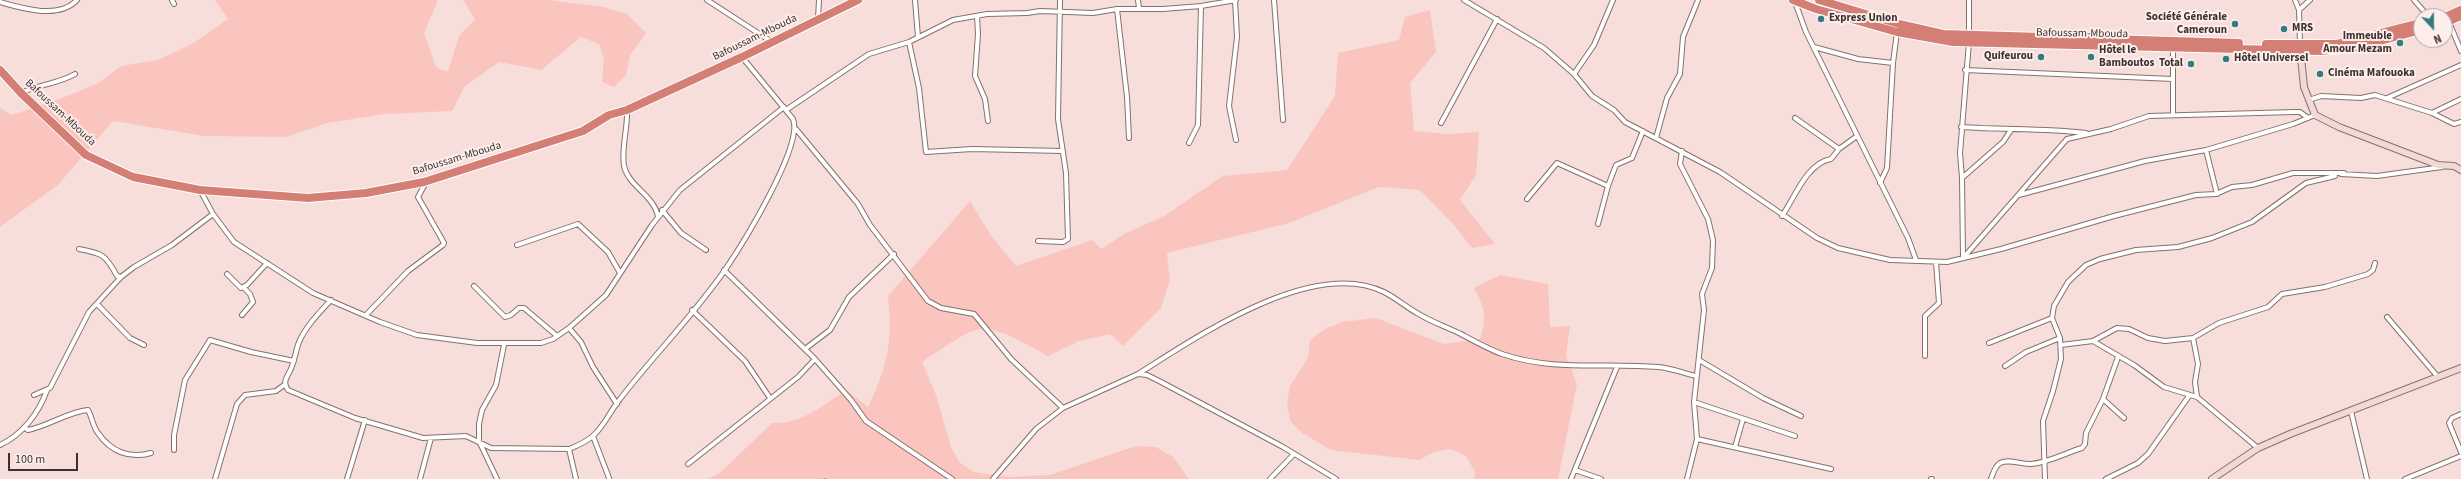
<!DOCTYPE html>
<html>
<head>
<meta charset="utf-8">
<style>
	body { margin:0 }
	#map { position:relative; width:2461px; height:479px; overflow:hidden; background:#f7dedb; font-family:"Source Sans 3",sans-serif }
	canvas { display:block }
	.north { position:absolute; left:2413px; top:8px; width:40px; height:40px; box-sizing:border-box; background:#fdeeec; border:1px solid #afa3a1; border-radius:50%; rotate:158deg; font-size:11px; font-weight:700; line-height:16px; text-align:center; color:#3b3230 }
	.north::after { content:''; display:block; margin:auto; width:14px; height:18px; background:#337b84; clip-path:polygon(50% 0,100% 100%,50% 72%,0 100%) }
	.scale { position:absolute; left:8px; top:453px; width:70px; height:18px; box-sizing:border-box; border:2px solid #3b3230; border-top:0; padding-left:5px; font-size:12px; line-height:14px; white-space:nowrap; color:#3b3230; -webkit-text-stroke:3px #fdeeec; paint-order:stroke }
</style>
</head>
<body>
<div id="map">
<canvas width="2461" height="479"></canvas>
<div class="north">N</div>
<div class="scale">100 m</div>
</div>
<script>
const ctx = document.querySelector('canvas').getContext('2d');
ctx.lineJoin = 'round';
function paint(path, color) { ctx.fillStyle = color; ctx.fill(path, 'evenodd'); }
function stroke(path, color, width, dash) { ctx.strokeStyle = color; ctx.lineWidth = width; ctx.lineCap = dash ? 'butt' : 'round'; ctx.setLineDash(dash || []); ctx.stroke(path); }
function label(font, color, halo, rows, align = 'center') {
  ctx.font = font + ' "Source Sans 3",sans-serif'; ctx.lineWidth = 4; ctx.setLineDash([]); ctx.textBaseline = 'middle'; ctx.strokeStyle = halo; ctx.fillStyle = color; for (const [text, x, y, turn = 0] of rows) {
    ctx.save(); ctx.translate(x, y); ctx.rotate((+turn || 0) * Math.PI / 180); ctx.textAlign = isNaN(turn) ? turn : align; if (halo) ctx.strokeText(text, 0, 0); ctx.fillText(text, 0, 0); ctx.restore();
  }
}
const green = new Path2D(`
	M215 0H438L424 33 436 67 448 72 459 36 475 19 463 0H548L604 7 627 14 646 33 630 55 626 75 614 87 602 82 604 58 599 44 581 37 541 70 499 62 465 86 452 111 385 114 327 123 286 137 204 136 113 121 58 185 0 227V108L12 115 70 95 98 83 121 66 158 60 192 44 228 19Z
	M1430 10 1436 52 1410 83 1414 131 1447 134 1479 132 1476 175 1460 200 1495 244 1472 248 1454 225 1420 190 1379 187 1289 223 1167 253 1170 280 1161 308 1123 346 1110 334 1079 341 1048 356C1030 347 1000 327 980 329 967 330 934 354 922 362L936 395 951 447 959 462 974 472 1009 477 1050 475 1136 446 1156 447 1173 457 1189 479H708L720 473 772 423C800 425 824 405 846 390L868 407C888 365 893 342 888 296L970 201 992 237 1016 266 1092 240 1101 249 1126 233 1164 216 1223 176 1287 170 1335 96 1338 53 1399 40 1405 17Z
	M1500 275 1548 284 1550 327 1570 326 1566 356 1577 384 1558 479H1474L1475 472 1466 456 1450 449 1434 452 1419 460 1331 450 1302 433 1290 421 1287 403 1290 386 1308 358 1310 340 1325 329 1342 322 1376 318 1444 344 1480 339C1487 317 1485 308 1474 288Z`);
const stream = new Path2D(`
	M824 479H826`);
const street = new Path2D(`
	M172 0 174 4
	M707 0 772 42
	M915 0 918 37
	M1138 0 1139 8
	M1235 0 1237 37 1229 106 1236 140
	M1274 0 1283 120
	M1464 0 1544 48 1574 74 1592 96 1614 110 1625 122 1720 172 1817 238 1838 248 1890 260 1947 262 2001 249 2114 216 2196 195 2216 194 2232 187 2252 185 2293 173H2344
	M2295 0 2299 10 2300 45
	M2414 0 2428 16
	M0 2C21 8 59 20 77 0
	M1795 2 1806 32 1908 238 1916 260
	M1117 9 1127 97 1129 138
	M2299 10 2310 0
	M977 16 978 34 975 76 985 99 988 121
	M818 19 819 0
	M2449 22 2461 51
	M1969 36V0
	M909 42 919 88 926 152 972 149 1063 151
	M1814 47 1858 59 1893 63
	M1965 70 2173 79
	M1574 74 1594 45 1613 0
	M21 93C39 84 58 84 75 74
	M2387 98 2461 65
	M2309 100 2321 96 2361 98 2375 95 2432 113 2454 124 2461 122
	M627 110C628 128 621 148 624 166 628 186 655 196 658 217
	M786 110 869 54 909 42 953 20 987 14 1027 13 1040 11 1093 13 1117 9H1163L1201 6 1236 0
	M2432 113 2461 99
	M2173 115V48
	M1795 118 1839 149
	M1441 123 1497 19
	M1961 127C2003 130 2045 128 2086 133
	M796 129 858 204 870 225 928 301 941 308 974 314 1011 359 1063 408
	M1656 138 1667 98 1680 74 1683 37 1698 0
	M1189 143 1198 125 1201 6
	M2206 150 2217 194
	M1682 151 1680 164 1708 219 1713 240 1712 268 1702 294 1704 310 1694 402 1697 439 1687 479
	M2341 174 2377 176 2442 167
	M1962 178 2003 142 2011 130
	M1880 183 1887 168 1893 63 1897 32
	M200 190 213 214 234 242 313 293 380 322 417 335 477 343H541L553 339 569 328 606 295 652 225 680 190 784 107
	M2019 195 2145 161 2206 150 2293 124 2315 115
	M1527 199 1557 163 1608 186 1616 165 1632 158 1643 131
	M662 210 681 233 706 250
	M1782 216C1795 197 1807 163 1831 159L1839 149 1857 136
	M1598 224 1608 186
	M1038 241 1063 242 1068 239 1066 173 1058 119 1060 0
	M517 245 578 224 608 252 620 273
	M79 249C102 253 106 255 117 276L121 277
	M1963 257 1962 178 1960 153 1969 42
	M1964 257 2067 139 2111 129 2149 116 2295 112H2300L2308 118
	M724 270 815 359 851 400 866 421 952 479
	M227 274 241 288 247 285 267 263
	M474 286 505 317 511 315 519 308H524L557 336
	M331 300C319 313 306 326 299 342 296 350 295 358 292 366 289 376 281 380 288 390L355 418 423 438 466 436 491 448 569 449C577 446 589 440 595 434 605 424 611 410 620 399 653 356 693 316 725 270 742 245 804 145 793 119L742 57
	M97 304 130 338 144 345
	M692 310 745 361 770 398
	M242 315 253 302 250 294 243 287
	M366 315 408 271 443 245 444 243 418 197 424 186V182
	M2387 317 2438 377
	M569 328 581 342 593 367 617 404
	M2193 338 2198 364 2195 382 2197 397 2258 448
	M2093 341 2134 365 2164 387 2197 397
	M1989 343 2052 318
	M2061 345 2093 341 2117 328 2129 329 2148 338 2165 341 2193 338 2219 323 2268 307 2282 294 2325 287 2368 274 2373 270 2375 263
	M805 349 830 330 849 297 894 254
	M1925 356V316L1939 303 1936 262
	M2118 357 2103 399 2124 418
	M1699 360 1763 398 1801 416
	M2005 366 2026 352 2060 338
	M1138 374C1197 337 1312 257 1384 292 1396 298 1406 307 1417 313 1431 322 1447 327 1461 334 1474 341 1488 349 1502 354 1555 372 1605 362 1658 367 1671 368 1683 373 1696 376
	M34 395 50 388 89 312 121 277 134 267 172 245 213 214
	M1694 402 1795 436
	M2351 411 2367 479
	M2461 414 2452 418 2449 423 2461 452
	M25 428 28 430C49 426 67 412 88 410 92 417 93 427 98 433 111 452 130 459 151 453
	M593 436 609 478
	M1697 439 1831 469
	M0 445C22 435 39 413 47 390
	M1735 447 1743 419
	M569 449 576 479
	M174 450V435L185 380 210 340 251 352 294 361
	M688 464 798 377 815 359
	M1575 470 1601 479
	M215 479 237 404 245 395 276 391 284 385
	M347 479 365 420
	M420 479 431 438
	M497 479 479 441V424L482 410 496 385 504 345
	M993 479 1036 429 1063 408 1138 374 1147 375 1161 382 1283 447 1336 479
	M1270 479 1294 454
	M1571 479 1617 367
	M1931 479H1932
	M1991 479C1993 473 1995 466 2000 463 2010 458 2021 465 2031 464 2048 463 2065 453 2082 448L2085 444 2086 433 2103 399
	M2045 479 2043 421 2053 391 2061 359 2060 338 2052 318 2054 306 2068 282 2086 265 2100 259 2136 250 2178 247 2212 238 2252 222 2306 183 2335 176
	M2106 479 2138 463 2148 454 2189 396
	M2405 479 2461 456`);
const secondary = new Path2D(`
	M2300 47 2304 87 2315 115 2339 127 2438 165 2454 166 2461 170
	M2212 479 2258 448 2290 434 2461 368`);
const highway = new Path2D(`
	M1793 0 1816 9 1897 32 1953 42 2320 51 2354 48 2421 30
	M1819 0 1899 24 1943 34 2239 43
	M2445 17 2461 10
	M2445 23 2461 16
	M2266 44H2337L2421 23
	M0 70 21 93 86 155 133 177 200 190 308 198 366 193 424 182 583 131 609 115 627 110 742 57 858 0`);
const markers = [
	[1821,19,4,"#337b84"],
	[2235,24,4,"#337b84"],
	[2284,29,4,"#337b84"],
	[2400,43,4,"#337b84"],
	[2041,57,4,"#337b84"],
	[2091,57,4,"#337b84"],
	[2226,59,4,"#337b84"],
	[2191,64,4,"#337b84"],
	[2320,74,4,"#337b84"]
];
const poiNames = [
	["Société Générale",2227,18,"right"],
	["Cameroun",2227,31,"right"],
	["Express Union",1829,19],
	["MRS",2292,29],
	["Immeuble",2392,37,"right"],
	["Amour Mezam",2392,50,"right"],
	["Hôtel le",2099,51],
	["Bamboutos",2099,64],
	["Quifeurou",2033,57,"right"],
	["Hôtel Universel",2234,59],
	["Total",2183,64,"right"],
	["Cinéma Mafouoka",2328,74]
];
const streetNames = [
	["Bafoussam-Mbouda",2082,34,1],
	["Bafoussam-Mbouda",755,38,-26],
	["Bafoussam-Mbouda",60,113,43],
	["Bafoussam-Mbouda",457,159,-17]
];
paint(green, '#fac5bf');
stroke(stream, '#d8837a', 1.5);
stroke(street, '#86706d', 6);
stroke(secondary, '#86706d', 8);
stroke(highway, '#fff', 10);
stroke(street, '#fff', 4);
stroke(secondary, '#f2d9d6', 6);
stroke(highway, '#d37f76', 8);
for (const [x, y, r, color] of markers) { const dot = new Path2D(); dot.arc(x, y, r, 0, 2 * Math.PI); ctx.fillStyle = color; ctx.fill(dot); stroke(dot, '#fdeeec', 1.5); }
label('bold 11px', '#3b3230', '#fdeeec', poiNames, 'left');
label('11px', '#3b3230', '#fdeeec', streetNames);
</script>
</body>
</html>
